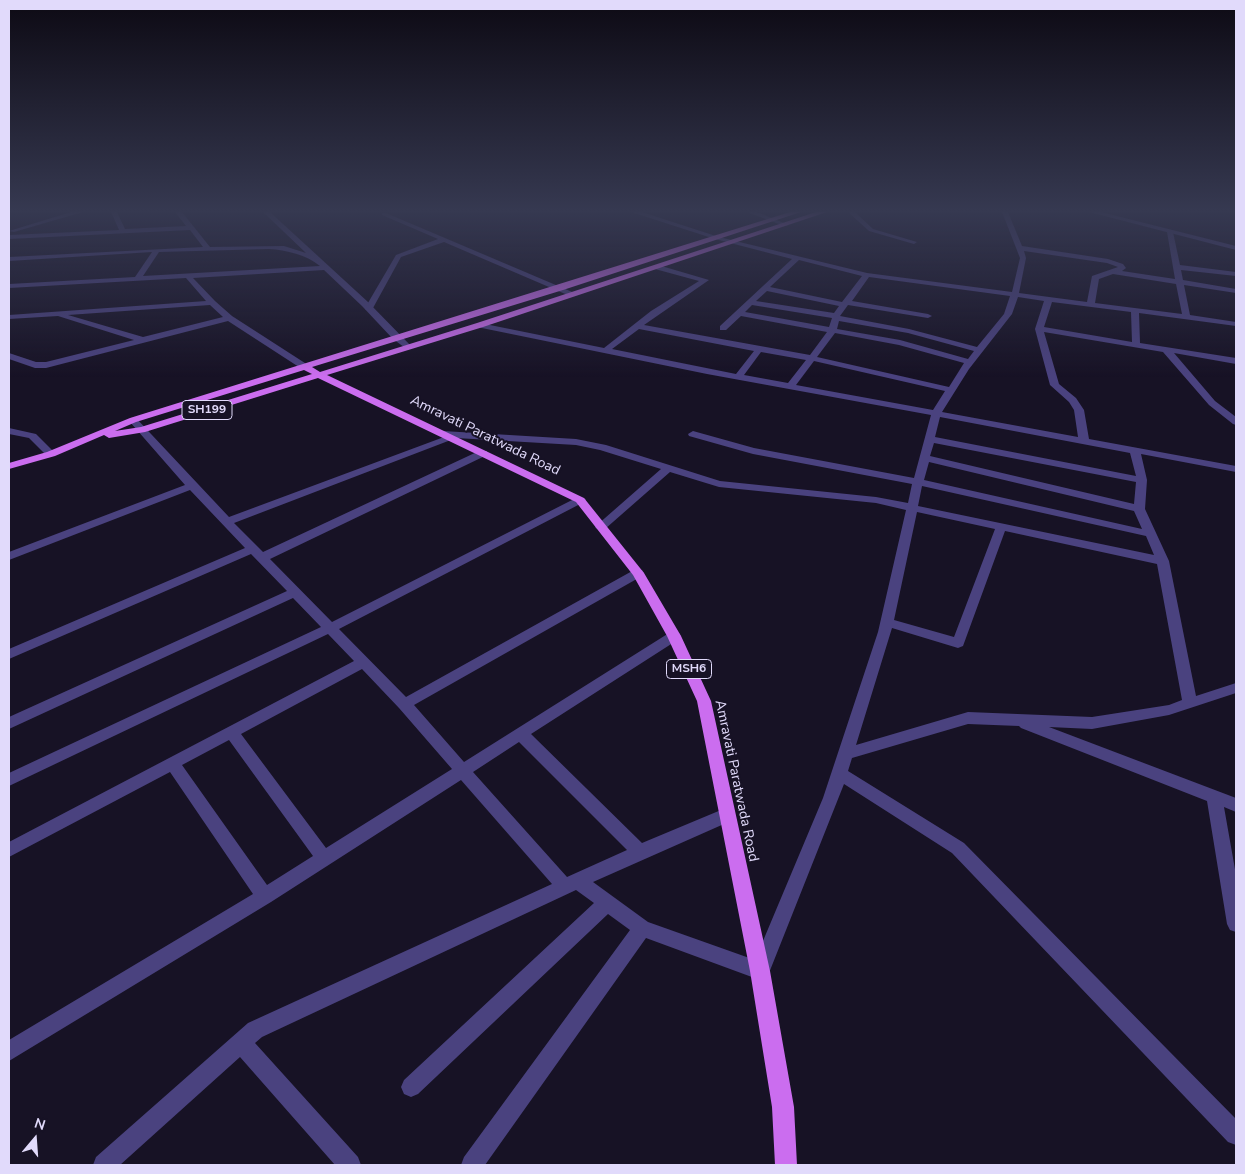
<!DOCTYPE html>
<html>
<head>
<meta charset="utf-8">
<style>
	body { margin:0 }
	#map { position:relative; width:1245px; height:1174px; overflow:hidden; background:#171225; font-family:"Nunito Sans",sans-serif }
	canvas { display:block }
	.frame { position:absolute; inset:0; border:10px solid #e1dafb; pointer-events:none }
	.north { position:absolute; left:10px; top:1114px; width:50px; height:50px; -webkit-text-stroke:4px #171225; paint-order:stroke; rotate:18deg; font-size:14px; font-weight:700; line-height:20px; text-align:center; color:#e1dafb }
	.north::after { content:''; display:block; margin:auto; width:18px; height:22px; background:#e1dafb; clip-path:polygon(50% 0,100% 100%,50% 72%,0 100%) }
</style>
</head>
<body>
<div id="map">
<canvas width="1245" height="1174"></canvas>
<div class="frame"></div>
<div class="north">N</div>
</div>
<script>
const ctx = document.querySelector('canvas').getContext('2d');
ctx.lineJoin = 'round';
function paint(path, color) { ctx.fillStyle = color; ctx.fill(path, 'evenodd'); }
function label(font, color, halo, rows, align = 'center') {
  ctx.font = font + ' "Nunito Sans",sans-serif'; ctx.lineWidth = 4; ctx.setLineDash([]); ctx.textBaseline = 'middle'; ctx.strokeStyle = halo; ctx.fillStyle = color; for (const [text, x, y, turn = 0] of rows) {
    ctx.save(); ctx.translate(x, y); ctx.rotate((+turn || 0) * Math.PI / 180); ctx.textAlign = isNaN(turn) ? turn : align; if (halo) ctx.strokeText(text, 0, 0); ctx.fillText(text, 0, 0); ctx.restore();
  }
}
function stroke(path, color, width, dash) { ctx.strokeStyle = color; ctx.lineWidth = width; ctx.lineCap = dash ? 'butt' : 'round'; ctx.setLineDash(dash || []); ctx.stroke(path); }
const service = new Path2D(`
	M747 212H757L789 225 784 226Z
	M848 212H855L873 229 917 242 914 244 869 231Z
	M382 213H386L577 294 570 296 444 242 401 257 373 308 366 310 365 308 396 255 438 239 382 215Z
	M9 428 36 434 56 454 51 457 47 456 29 438 9 434Z`);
const minor = new Path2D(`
	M71 212H83L14 232 9 231Z
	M111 212H117L125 229 186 226 175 212H182L210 247 284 246 306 253 263 212H270L368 302 412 347 408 350 393 339 362 306 324 270 193 278 215 301 232 316 308 365V369H302L228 321 46 368H35L9 359V353L36 362H46L134 340 58 316 9 319V315L206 301 186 278 9 288V284L135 277 152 252 9 261V257L203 247 190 230 9 239V235L119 230ZM269 249C286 250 307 255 320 266L143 276 159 252ZM210 305 223 317 143 337 68 315Z
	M631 212H642L719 237 867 273 1012 292 1020 258 1002 212H1008L1022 246 1108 259 1123 264 1126 268 1122 271 1175 279 1167 232 1170 230 1173 232 1180 265 1236 272V276L1181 270 1183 280 1236 289V293L1184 285 1190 315 1236 322V326L1139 313 1140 343 1236 358V364L1174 353 1215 401 1236 417V425L1233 424 1209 405 1163 352 1044 332 1059 384 1076 398 1084 410 1089 439 1236 466V472L1141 454 1147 480 1145 509 1169 561 1196 696 1236 683V693L1169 715 1092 729 1049 727 1236 798V812L1224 807 1236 875V932L1230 930 1227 924 1207 801 1021 728 1019 726 968 724 852 758 848 771 964 843 1236 1119V1145L1228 1142 952 853 844 784 767 978 760 980 646 938 485 1165H461L464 1157 630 930 608 914 418 1094 411 1097 404 1094 401 1087 404 1080 594 903 576 890 262 1037 255 1043 358 1157 361 1165H335L240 1057 120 1165H93L96 1157 248 1023 552 884 461 780 271 902 9 1061V1040L253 894 170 772 9 857V842L354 661 328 634 9 786V773L321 627 293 598 9 729V717L287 591 251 554 9 659V649L245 548 190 490 9 560V552L185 485 130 422V418H136L229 517 444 437 438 434 443 431 576 439 606 445 720 481 876 497 908 503 912 484 753 454 689 436 688 434 693 431 754 448 914 478 931 415 707 374 477 327 476 325 480 323 604 348 651 311 699 281 655 269V265H658L709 280 644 325 810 355 827 332 741 316 726 330H720V326L792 259 715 239ZM1024 251 1107 263 1118 267 1092 276 1087 302 1019 293 1026 258ZM799 260 862 276 842 302 770 287ZM1113 274 1176 284 1182 314 1095 303 1099 279ZM869 277 1010 296 1004 314 977 347 909 329 840 316 848 305 928 318 932 316 928 314 852 301ZM767 291 839 306 834 313 756 301ZM1018 297 1044 301 1035 329 1050 385 1069 402 1074 410 1078 437 942 412 969 369 1012 314ZM1052 302 1131 312 1132 342 1044 327ZM752 305 832 318 829 327 745 312ZM839 321 908 333 974 351 968 359 900 340 837 329ZM639 329 754 351 736 374 612 349ZM835 333 899 345 964 363 949 387 817 357ZM761 352 806 360 788 383 744 375ZM814 361 945 391 933 410 796 385ZM940 417 1130 453 1136 476 935 437ZM456 438 576 445 600 450 661 469 597 525 595 527 597 529H605L670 472 719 487 876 503 906 510 878 632 823 798 755 960 648 922 593 882 733 820 735 815 733 810 727 808 721 810 642 843 531 734 679 639 681 636 679 633H669L464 762 414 705 642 576 644 573 642 570H634L406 697 339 629 584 502 586 500 584 498H576L332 622 270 559 487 455V451H479L263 552 234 523ZM934 443 1136 482 1134 504 930 456ZM929 462 1134 511 1142 529 924 480ZM922 486 1146 536 1154 555 918 506ZM917 512 995 529 954 637 894 620ZM1005 531 1157 564 1182 700 1169 705 1092 717 968 712 856 745 892 628 958 648 963 646ZM362 669 399 708 452 769 326 848 241 734ZM229 740 313 856 267 885 182 765ZM519 742 627 850 567 877 473 772Z`);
const tertiary = new Path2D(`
	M1089 212H1101L1236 246V250Z`);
const primary = new Path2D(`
	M790 212H801L563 290 312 367 320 372 477 323 816 212H827L483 327 327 375 584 498 644 573 681 636 711 701 770 971 794 1107 797 1165H775L772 1107 750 971 697 701 667 636 633 575 576 502 318 378 145 432 109 438 104 435 55 456 9 469V463L47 452 130 418ZM304 370 312 374 141 427 115 431 136 422Z`);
const shields = [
	[207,410,50],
	[689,669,45]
];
const shieldNames = [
	["SH199",207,410],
	["MSH6",689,669]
];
const streetNames = [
	["Amravati Paratwada Road",485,436,26],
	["Amravati Paratwada Road",736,781,78]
];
paint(service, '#4a427f');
paint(minor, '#4a427f');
paint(tertiary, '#4a427f');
paint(primary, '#cb6def');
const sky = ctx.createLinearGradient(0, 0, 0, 377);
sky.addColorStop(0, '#0d0a14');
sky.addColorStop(0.56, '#363951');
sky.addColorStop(1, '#36395100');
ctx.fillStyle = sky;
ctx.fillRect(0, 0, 1245, 377);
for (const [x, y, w] of shields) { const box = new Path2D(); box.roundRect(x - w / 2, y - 9.5, w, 19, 4); ctx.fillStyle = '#171225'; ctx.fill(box); stroke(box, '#e1dafb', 1); }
label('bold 12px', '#e1dafb', null, shieldNames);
label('14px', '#e1dafb', '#171225', streetNames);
</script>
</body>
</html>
